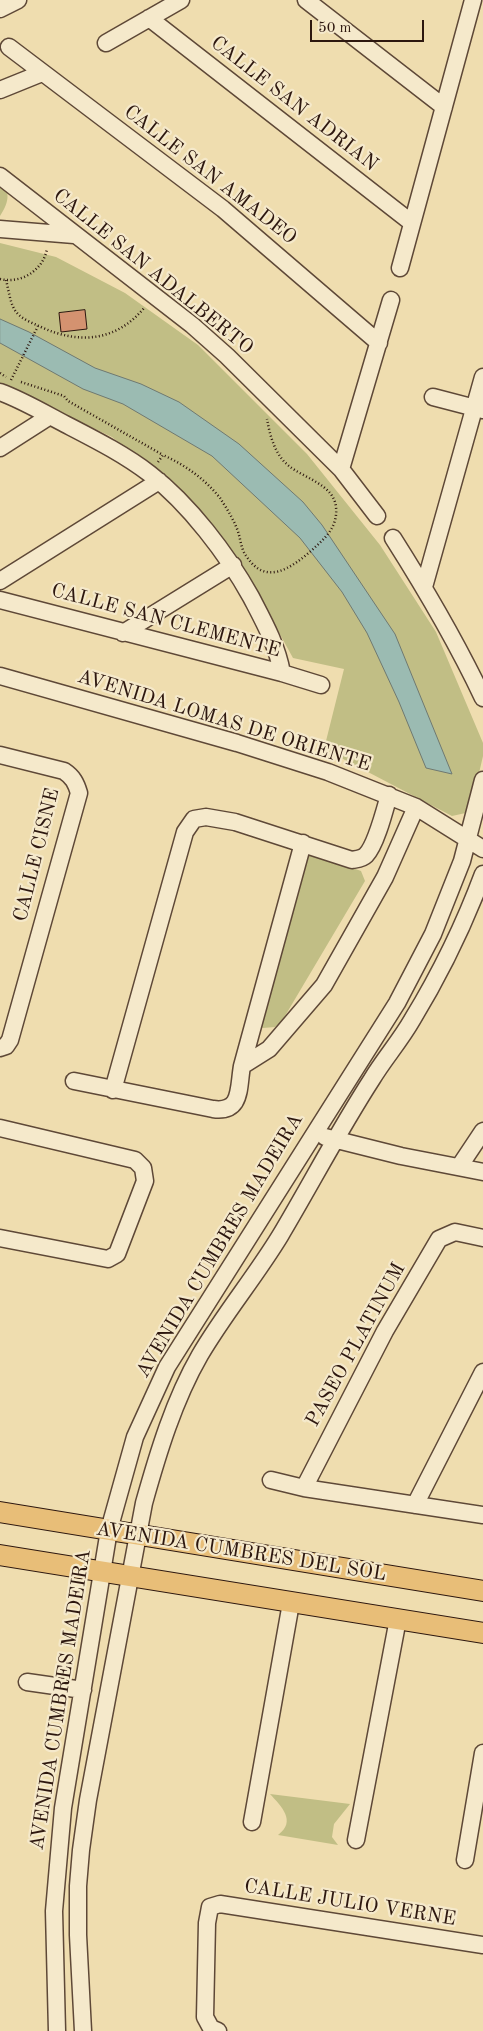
<!DOCTYPE html>
<html>
<head>
<meta charset="utf-8">
<style>
	body { margin:0 }
	#map { position:relative; width:483px; height:2031px; overflow:hidden; background:#efddaf; font-family:"Old Standard TT",serif }
	canvas { display:block }
	.scale { position:absolute; left:310px; top:20px; width:114px; height:22px; box-sizing:border-box; border:2px solid #2d170f; border-top:0; padding-left:6px; font-size:15px; line-height:18px; white-space:nowrap; color:#2d170f; -webkit-text-stroke:4px #f5e9cb; paint-order:stroke }
</style>
</head>
<body>
<div id="map">
<canvas width="483" height="2031"></canvas>
<div class="scale">50 m</div>
</div>
<script>
const ctx = document.querySelector('canvas').getContext('2d');
ctx.lineJoin = 'round';
function paint(path, color) { ctx.fillStyle = color; ctx.fill(path, 'evenodd'); }
function stroke(path, color, width, dash) { ctx.strokeStyle = color; ctx.lineWidth = width; ctx.lineCap = dash ? 'butt' : 'round'; ctx.setLineDash(dash || []); ctx.stroke(path); }
function label(font, color, halo, rows, align = 'center') {
  ctx.font = font + ' "Old Standard TT",serif'; ctx.lineWidth = 4.5; ctx.setLineDash([]); ctx.textBaseline = 'middle'; ctx.strokeStyle = halo; ctx.fillStyle = color; for (const [text, x, y, turn = 0] of rows) {
    ctx.save(); ctx.translate(x, y); ctx.rotate((+turn || 0) * Math.PI / 180); ctx.textAlign = isNaN(turn) ? turn : align; if (halo) ctx.strokeText(text, 0, 0); ctx.fillText(text, 0, 0); ctx.restore();
  }
}
const green = new Path2D(`
	M0 181C12 192 8 204 0 216Z
	M0 243 56 257 125 293 198 345 307 454 380 545 436 632 483 743V756L470 812 452 816 324 749 344 669 293 658 239 560 176 489 112 437 0 384Z
	M306 851 361 871 365 881 282 1021 275 1027 263 1028 254 1022Z
	M270 1794 350 1804 334 1824 332 1837 338 1845 278 1835C297 1821 281 1806 270 1794Z`);
const water = new Path2D(`
	M0 319 29 332 95 368 141 384 179 402 239 444 303 502 322 525 395 634 452 774 426 768 399 702 367 633 342 592 300 538 212 456 123 404 83 389 0 343Z`);
const building = new Path2D(`
	M85 310 87 329 61 332 59 313Z`);
const path = new Path2D(`
	M0 279C22 284 43 270 47 249
	M6 280C9 291 10 305 17 313 23 320 33 323 41 327 80 345 117 341 145 307
	M0 373 6 377
	M11 380 38 326
	M21 382 64 396 68 401 163 455
	M158 462 163 455C185 465 205 479 220 498 227 509 236 523 239 535 241 543 242 551 247 557 266 586 291 568 311 551 324 539 338 528 336 507 334 485 304 478 289 466 275 455 270 436 267 419`);
const minor = new Path2D(`
	M306 0 444 107
	M0 9 18 0
	M149 18 412 223
	M106 43 181 0
	M9 47 223 209 379 343
	M0 90 42 73
	M0 176 192 325 227 356 341 469 377 516
	M0 229 74 235
	M400 268 473 0
	M0 392C22 400 44 413 65 424 94 439 124 454 150 474 189 504 227 554 251 597 264 622 277 645 282 673
	M433 397 483 410
	M0 448 50 416
	M341 469 391 300
	M393 538C426 590 457 643 483 698
	M0 581 159 481
	M424 587 483 377
	M0 600 282 673 321 685
	M123 633 233 565
	M0 676 237 743 328 772 416 807 483 849
	M0 755 64 771C73 777 76 783 79 793L10 1040 6 1046 0 1048
	M242 1066 269 1049 324 985 385 877 416 807
	M74 1081 213 1109C242 1113 238 1089 242 1066L303 843
	M113 1090 185 832 194 819 206 817 235 822 352 860C357 859 362 859 366 855 376 845 385 809 389 795
	M0 1128 135 1160 143 1168 145 1181 117 1254 108 1259 0 1238
	M325 1137 401 1156 483 1172
	M459 1167 483 1131
	M271 1480 304 1488 483 1515
	M304 1488 385 1331 439 1239 455 1232 483 1238
	M415 1505 483 1372
	M27 1682 83 1690
	M252 1822 291 1603
	M356 1840 398 1619
	M465 1860 483 1753
	M57 2031 54 1911 63 1808 109 1530 135 1437 167 1367 397 1003 433 934 462 861 483 780
	M83 2031 78 1935V1886L81 1850 88 1800 144 1503C158 1453 174 1400 200 1355 224 1314 255 1277 280 1236 311 1184 339 1130 372 1079 384 1059 400 1041 412 1020 440 974 464 925 483 874
	M218 2031 211 2028 205 2017 207 1923 210 1907 220 1904 483 1945`);
const major = new Path2D(`
	M0 1512 483 1591
	M0 1555 483 1633`);
const streetNames = [
	["CALLE SAN ADRIAN",294,104,38],
	["CALLE SAN AMADEO",210,175,38],
	["CALLE SAN ADALBERTO",153,272,39],
	["CALLE SAN CLEMENTE",166,621,15],
	["AVENIDA LOMAS DE ORIENTE",224,721,17],
	["CALLE CISNE",37,855,-76],
	["AVENIDA CUMBRES MADEIRA",220,1246,-59],
	["PASEO PLATINUM",356,1345,-61],
	["AVENIDA CUMBRES DEL SOL",241,1552,9],
	["AVENIDA CUMBRES MADEIRA",61,1700,-81],
	["CALLE JULIO VERNE",350,1903,9]
];
paint(green, '#c1be85');
paint(water, '#9bbbb2');
stroke(water, '#6f7971', 1);
paint(building, '#d49270');
stroke(building, '#2d170f', 1);
stroke(minor, '#5e4837', 19);
stroke(major, '#2d170f', 22);
stroke(path, '#2d170f', 2.5, [1, 2.5]);
stroke(minor, '#f5e9cb', 16);
stroke(major, '#e8be78', 20);
label('20px', '#2d170f', '#f5e9cb', streetNames);
</script>
</body>
</html>
